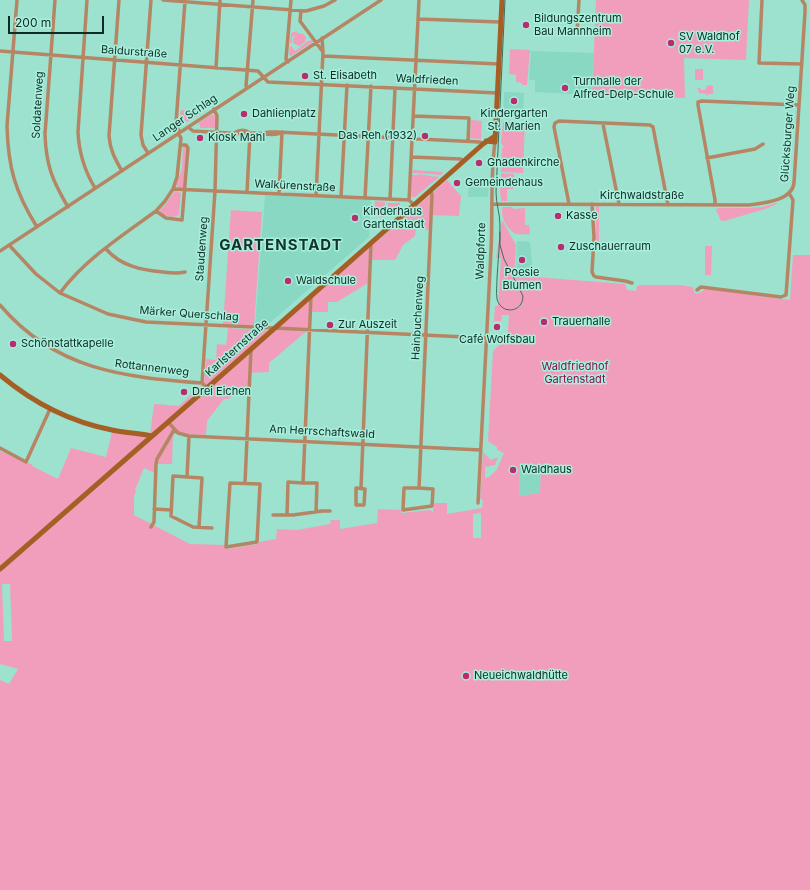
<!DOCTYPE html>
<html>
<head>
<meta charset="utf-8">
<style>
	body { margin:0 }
	#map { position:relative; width:810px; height:890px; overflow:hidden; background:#9ce2cf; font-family:Inter,sans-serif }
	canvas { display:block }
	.scale { position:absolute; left:8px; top:16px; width:96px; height:18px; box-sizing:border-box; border:2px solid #0e2c25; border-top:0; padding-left:5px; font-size:12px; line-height:14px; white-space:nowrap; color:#0e2c25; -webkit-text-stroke:3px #a9efdc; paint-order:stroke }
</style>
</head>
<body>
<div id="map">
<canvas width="810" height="890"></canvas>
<div class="scale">200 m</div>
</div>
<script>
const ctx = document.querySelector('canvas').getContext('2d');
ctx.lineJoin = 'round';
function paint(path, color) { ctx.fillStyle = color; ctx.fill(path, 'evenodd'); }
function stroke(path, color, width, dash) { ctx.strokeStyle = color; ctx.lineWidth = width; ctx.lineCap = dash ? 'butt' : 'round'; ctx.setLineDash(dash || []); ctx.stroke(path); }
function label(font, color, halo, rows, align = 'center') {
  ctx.font = font + ' Inter,sans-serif'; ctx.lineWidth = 3; ctx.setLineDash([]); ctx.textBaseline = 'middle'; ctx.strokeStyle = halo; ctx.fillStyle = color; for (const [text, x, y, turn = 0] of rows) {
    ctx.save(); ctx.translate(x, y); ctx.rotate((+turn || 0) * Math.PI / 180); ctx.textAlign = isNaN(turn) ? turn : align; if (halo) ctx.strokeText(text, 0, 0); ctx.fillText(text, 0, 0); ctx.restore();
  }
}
const built = new Path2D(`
	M531 51 594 53 591 95 535 92V80H529Z
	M504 92 524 93 523 117 503 116Z
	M469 177 489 178 488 197H468Z
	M265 195 371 200 369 237 266 326 255 325Z
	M517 241 530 242 533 275H516Z
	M520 463 541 465 540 493 519 496Z`);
const green = new Path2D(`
	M596 0H749L746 60 684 58 685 98 592 95Z
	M297 31V33L303 34 306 37 305 42 299 46 293 43V40L295 35 292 37V43H290L291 33Z
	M312 40 313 42 291 56 289 55 290 46H291L295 51 308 41Z
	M510 49 530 50 527 85H522V83L516 82V75L509 74Z
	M695 69H703V80H695Z
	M708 85 713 86V94H709L707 96 706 94 699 93V91L697 89 700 87 701 90H705Z
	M181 110 201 111 200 114 187 122 180 114Z
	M212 114 216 117 215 128H200V125L198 123Z
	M471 120 482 121 481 139 470 138Z
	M503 122H525L523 173 501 172 502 148 504 147 501 143Z
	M185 146 187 148 183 188H178L176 185 182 169 183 147Z
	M413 170 444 172 440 175C431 174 422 173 412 173Z
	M501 173 514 174 513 189H507V201H501V196L500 195Z
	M419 174 432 176 431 181 433 176 439 177 415 197H411L412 175H418Z
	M447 180 461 196 459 216 430 215 429 230 416 229 415 236 403 245 395 260H369L368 283 337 302H328V312H309V329L269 363V372L248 373V385L228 399H224L207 421 206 435 173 434 172 464H155V473L144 468 135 490 136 491 134 497V515L190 544 226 545 228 549 258 544 259 542 276 539 277 529 297 530 330 524 331 520H340V529L377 523 378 509 401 510 402 513 430 510 433 512 434 503H447V514L482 508 483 501 480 498 483 452 491 460 498 457 495 465 485 467V478L489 477 497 469 504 453 497 450V447L488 441 493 351 499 345 507 343 509 315H502L501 321H494L495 306H498L501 258H496L502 220 516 245 514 277H535L625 284 627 290 636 291 637 286 641 285H679L693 287 694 292 697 294 706 289 790 300 793 255H810V890H0V680L9 684 18 669 1 664 0 665V451L33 465 32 466 58 479 71 448 106 457 112 432 150 435 154 404 179 406 204 383 206 359 216 360 217 344 226 345 228 328 274 331ZM520 464 541 465 540 493 519 496ZM481 513V538H473V514ZM2 584H10L12 641H4Z
	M175 191 181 193 179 215 173 217 161 214 160 210 165 205Z
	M375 201 385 202 384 217 374 216Z
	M388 203H400L399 210 395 214H387Z
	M776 203 777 204 765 209 724 221H721L716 210 718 208H748L762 207Z
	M597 206H599V242H596V207Z
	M503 207H512L514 209 525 208V225H529L530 234C526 234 521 235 517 234 508 232 499 215 503 207Z
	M231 210 262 212 254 326 223 324Z
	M705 246H712L711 275H705Z`);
const street = new Path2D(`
	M17 0 7 126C8 167 15 192 37 227
	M55 0 45 134C46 165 52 180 68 207
	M87 0 78 132C79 153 84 170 95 188
	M119 0 109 136C110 150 115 159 122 171
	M163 0 306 11 324 6 335 0
	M762 0 759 63 802 64
	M301 11 300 21 323 52
	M418 19 500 22
	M577 33 579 0
	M0 51 258 71 268 82 497 93
	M323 56 499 64
	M288 62 286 59 291 0
	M216 68 220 0
	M246 86 253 0
	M413 116 469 118 468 141
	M603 124 619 204
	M188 127 193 131 247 134C258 130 270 138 281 133
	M180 132 176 126V123L185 1
	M234 133C239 130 245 129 250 133
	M265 133 269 132H276L480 142 483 144
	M148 153 143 145 141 135 151 0
	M411 157 461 159 463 162
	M707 158 755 149 763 144
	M173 189 409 200 414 205
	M247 192 250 133
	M279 194 282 132
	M316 196 323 52 322 38
	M341 197 347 85
	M365 198 371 86
	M390 199 395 88
	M409 200 419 0
	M492 204 749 205C763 203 792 201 794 183L805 12V5L802 0
	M569 204 554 127 555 123 559 121 650 125 653 127 668 205
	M592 204 594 237 592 272 594 276 596 277 625 281 632 283
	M715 205V200L698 105V102L702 101 799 105
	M156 211 166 218 182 220 188 148 186 145H181
	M9 245 36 274 60 293 108 314 146 322 487 338
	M106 249C121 266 141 270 163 272 170 273 177 274 185 272
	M0 251 381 0
	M697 290 701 287 781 297 786 295 793 200 789 193
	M60 293C84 260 123 235 156 211L165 201 173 189 177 177 181 138 178 133
	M311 296 303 483H317L316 512
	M0 305C55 370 123 377 202 383
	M207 388 202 383 215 191 217 116 214 109
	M168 422 178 433 189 436 481 450
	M0 448 26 462 50 409
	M187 477 189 436
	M230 483 260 484 257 542 226 547Z
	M245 483 251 349
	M356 488 365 489 364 505H356Z
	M361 488 371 243
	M419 488H404L403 510 432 506 433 489 419 488 432 195 431 191
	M478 503 491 251C493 215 490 178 495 142
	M154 509 171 510
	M273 515H293L322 511H330
	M287 515 288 482 303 483
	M151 527 154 522 156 464 157 459 174 430
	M199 527 202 478 173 476 171 516 193 527 212 528`);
const secondary = new Path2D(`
	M486 141 495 142 502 0
	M0 375C32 402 70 422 112 430 125 433 139 433 152 436
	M0 569 207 388 483 144 495 136`);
const tram = new Path2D(`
	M500 232V245L504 259 523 296C523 313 501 315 497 299 496 292 497 284 497 278 498 260 500 243 500 225 500 214 496 204 496 192L505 0`);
const markers = [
	[526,25,4,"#b62e6f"],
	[671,43,4,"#b62e6f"],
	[305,76,4,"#b62e6f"],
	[565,88,4,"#b62e6f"],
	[514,101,4,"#b62e6f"],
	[244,114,4,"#b62e6f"],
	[425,136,4,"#b62e6f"],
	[200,138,4,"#b62e6f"],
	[479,163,4,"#b62e6f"],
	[457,183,4,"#b62e6f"],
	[558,216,4,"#b62e6f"],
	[355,218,4,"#b62e6f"],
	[561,247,4,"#b62e6f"],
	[522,260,4,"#b62e6f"],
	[288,281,4,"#b62e6f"],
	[544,322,4,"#b62e6f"],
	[330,325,4,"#b62e6f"],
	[497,327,4,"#b62e6f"],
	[13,344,4,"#b62e6f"],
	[184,392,4,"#b62e6f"],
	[513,470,4,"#b62e6f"],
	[466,676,4,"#b62e6f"]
];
const poiNames = [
	["Bildungszentrum",534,19],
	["Bau Mannheim",534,32],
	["SV Waldhof",679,37],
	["07 e.V.",679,50],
	["St. Elisabeth",313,76],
	["Turnhalle der",573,82],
	["Alfred-Delp-Schule",573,95],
	["Dahlienplatz",252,114],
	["Kindergarten",514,114,"center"],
	["St. Marien",514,127,"center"],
	["Das Reh (1932)",417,136,"right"],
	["Kiosk Mahl",208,138],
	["Gnadenkirche",487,163],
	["Gemeindehaus",465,183],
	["Kinderhaus",363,212],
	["Gartenstadt",363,225],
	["Kasse",566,216],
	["Zuschauerraum",569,247],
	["Poesie",522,273,"center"],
	["Blumen",522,286,"center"],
	["Waldschule",296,281],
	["Trauerhalle",552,322],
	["Zur Auszeit",338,325],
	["Café Wolfsbau",497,340,"center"],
	["Schönstattkapelle",21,344],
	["Drei Eichen",192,392],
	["Waldhaus",521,470],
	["Neueichwaldhütte",474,676]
];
const streetNames = [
	["Baldurstraße",134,52,4],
	["Waldfrieden",427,80,3],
	["Soldatenweg",38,105,-87],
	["Langer Schlag",185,118,-34],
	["Glücksburger Weg",788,134,-86],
	["Walkürenstraße",295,186,3],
	["Kirchwaldstraße",642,196],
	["Staudenweg",202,249,-86],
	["Waldpforte",481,251,-88],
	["Märker Querschlag",189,314,4],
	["Hainbuchenweg",418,318,-87],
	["Karlsternstraße",237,348,-42],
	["Rottannenweg",152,368,7],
	["Am Herrschaftswald",322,432,3]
];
const parkNames = [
	["Waldfriedhof",575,367],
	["Gartenstadt",575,380]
];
const districtNames = [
	["GARTENSTADT",281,245]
];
paint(built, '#88d8c3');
paint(green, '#f19ebc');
stroke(street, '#b68664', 3.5);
stroke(secondary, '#a55f25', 5);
stroke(tram, '#406c61', 1);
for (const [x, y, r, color] of markers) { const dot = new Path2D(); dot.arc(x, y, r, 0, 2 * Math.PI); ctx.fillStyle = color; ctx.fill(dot); stroke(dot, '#a9efdc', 1.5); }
label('11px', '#0e2c25', '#a9efdc', poiNames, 'left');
label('11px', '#0e2c25', '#a9efdc', streetNames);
label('11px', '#8a1250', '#a9efdc', parkNames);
ctx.letterSpacing = '1px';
label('bold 15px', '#10352d', '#a9efdc', districtNames);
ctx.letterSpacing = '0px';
</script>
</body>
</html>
